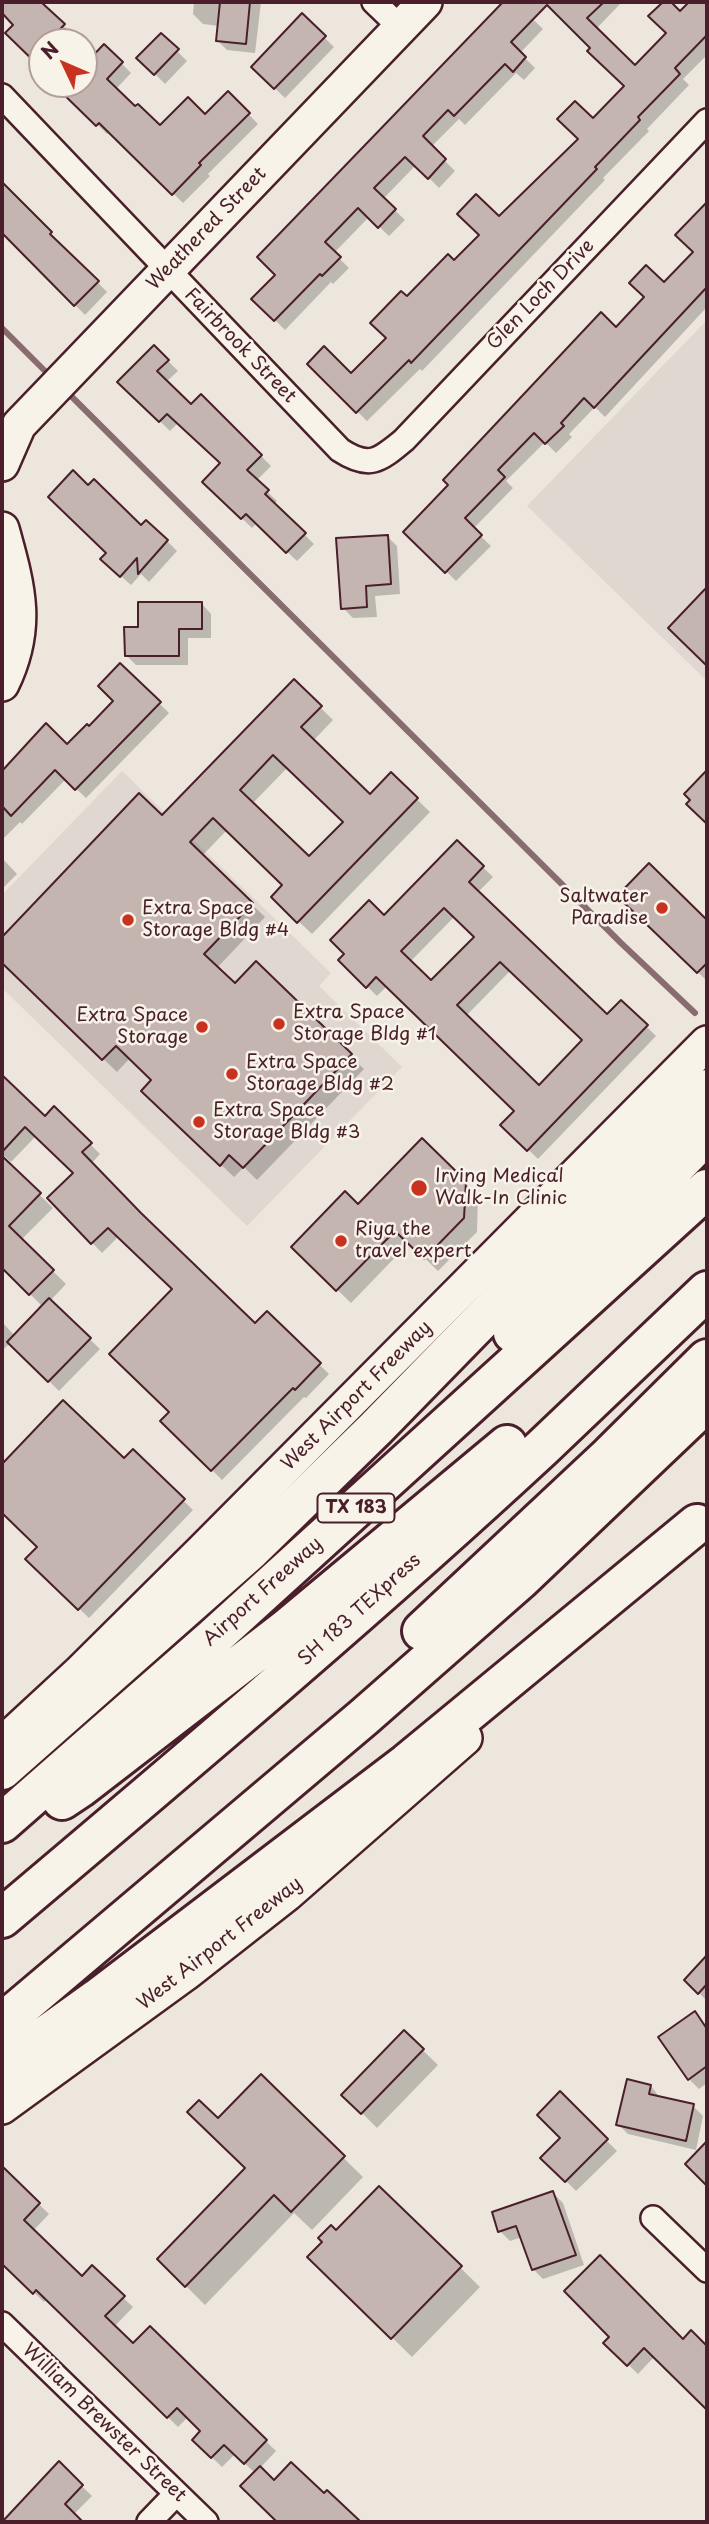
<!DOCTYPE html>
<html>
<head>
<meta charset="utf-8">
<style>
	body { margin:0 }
	#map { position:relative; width:709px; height:2524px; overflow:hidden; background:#ece6dd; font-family:"Playpen Sans",sans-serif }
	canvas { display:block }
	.frame { position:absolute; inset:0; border:4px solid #4a1f2b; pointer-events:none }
	.north { position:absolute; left:28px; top:28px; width:70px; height:70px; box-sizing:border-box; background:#f7f3e8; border:2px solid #b29e9c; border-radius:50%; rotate:314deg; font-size:19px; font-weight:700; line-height:28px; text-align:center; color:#4a1f2b }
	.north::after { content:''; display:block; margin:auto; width:24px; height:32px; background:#c8321e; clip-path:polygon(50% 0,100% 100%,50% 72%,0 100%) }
</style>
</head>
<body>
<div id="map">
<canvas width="709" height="2524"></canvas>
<div class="frame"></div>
<div class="north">N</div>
</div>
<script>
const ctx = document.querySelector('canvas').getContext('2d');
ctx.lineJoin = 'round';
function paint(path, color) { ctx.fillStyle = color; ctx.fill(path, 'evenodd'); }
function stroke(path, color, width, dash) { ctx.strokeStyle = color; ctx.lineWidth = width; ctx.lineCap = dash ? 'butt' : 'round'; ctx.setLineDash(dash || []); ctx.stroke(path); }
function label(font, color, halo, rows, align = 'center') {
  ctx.font = font + ' "Playpen Sans",sans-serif'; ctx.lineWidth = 5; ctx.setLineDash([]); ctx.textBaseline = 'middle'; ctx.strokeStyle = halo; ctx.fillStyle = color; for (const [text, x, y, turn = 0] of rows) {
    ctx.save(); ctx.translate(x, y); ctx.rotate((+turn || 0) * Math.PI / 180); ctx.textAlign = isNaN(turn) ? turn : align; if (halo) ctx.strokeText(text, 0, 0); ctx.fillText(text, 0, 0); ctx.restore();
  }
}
const built = new Path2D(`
	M707 320V681L527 506Z
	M122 771 331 973 319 986 402 1067 247 1226 2 988V895Z`);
const shadow = new Path2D(`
	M2 2H39L73 35 67 42H42V67L16 25 2 11Z
	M194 2H261L255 53 227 50 217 40 219 26 203 24 193 14Z
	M505 2H515L543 29 520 53 535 68 524 80 516 73 465 125 459 119 431 147 455 171 439 188 416 165 383 199 405 220 389 236 369 217 334 253 349 268 333 284 331 282 285 330 254 299 277 275 259 257Z
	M546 2H622L596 29 635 67 668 33 651 16 665 2H668L680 13 692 2H707V55L683 79 689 85 647 129 649 131 603 178 605 180 422 371 420 369 367 421 309 364 351 375 388 338 407 299 454 263 580 139 593 120 626 86Z
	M302 16 334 47 285 98 253 67Z
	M161 35 187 61 165 84 139 58Z
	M104 46 131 73 116 89 160 127 205 116 228 93 258 124 208 174 210 176 183 203 110 132 107 134 72 100 60 84H84V64L85 66Z
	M2 185 107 292 85 315 2 231Z
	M707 205V307L605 417 595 407 569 434 572 437 556 453 545 442 506 481 513 488 473 529 491 546 456 581 406 532 695 253 678 235Z
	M154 347 178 371 166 382 191 407 201 396 271 466 256 481 277 501 274 505 314 544 297 561 257 523 252 528 204 482 222 463 178 423 170 431 120 382Z
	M88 487 141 527 167 541 177 551 149 582 141 574 131 585 113 569Z
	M387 536 397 546 400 594 375 596 377 617 353 618 343 608Z
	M201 603 211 614V638H188V665H136L126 655 140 629Z
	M120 665 169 713 86 798 66 779 22 824 20 822 2 840V771L46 725 67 746 89 728 115 701Z
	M294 681 333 720 313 741 370 797 391 774 430 812 312 934 273 897 284 885 227 830 202 856 265 917 217 968 235 986 256 964 364 1069 257 1180 244 1167 234 1177 157 1104 153 1080 130 1058 117 1072 2 961V939L139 796 162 818ZM288 767 345 822 309 859 252 804Z
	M457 842 493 877 478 892 608 1016 621 1002 656 1036 538 1159 503 1125 516 1111 387 986 377 996 340 960ZM455 916 476 937 431 983 410 962ZM511 970 584 1040 539 1087 466 1016Z
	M2 858 17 874 2 889Z
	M649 865 707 922V981L619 896Z
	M2 1077 45 1119 90 1144 100 1154 91 1164 145 1219 256 1326 267 1313 329 1374 306 1398 304 1397 222 1480 163 1421 171 1412 174 1289 119 1236 102 1253 49 1198 75 1173 36 1136 11 1162 2 1154Z
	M422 1141 478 1196 477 1232 438 1271 409 1243 351 1303 293 1247 358 1206Z
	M12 1168 53 1208 21 1240 66 1284 50 1301 100 1349 59 1391 10 1343 2 1351V1322L15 1336 43 1307 2 1266V1188L5 1184 2 1179Z
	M63 1403 124 1461 133 1452 193 1510 89 1618 27 1559 39 1547 2 1512V1466Z
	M707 1958V2001L686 1980Z
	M695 2013 707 2027V2083L699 2089 689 2079Z
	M404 2032 438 2065 377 2128 344 2095Z
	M261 2077 363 2177 312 2230 294 2213 205 2305 159 2259 247 2169 218 2121Z
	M651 2086 660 2098 693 2106 703 2116 696 2150 628 2134 618 2124Z
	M560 2094 617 2151 576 2191 543 2158 562 2138Z
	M8 2174 49 2214 33 2231 82 2278 92 2268 133 2307 114 2327 133 2346 150 2328 276 2451 260 2468 274 2482 324 2496 327 2492 357 2522H279L242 2486 255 2473 235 2454 222 2467 194 2440 203 2431 188 2417 178 2427 47 2299 44 2302 5 2264 7 2262 2 2257V2180Z
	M379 2188 480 2287 412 2357 310 2257Z
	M553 2193 563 2203 584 2265 543 2279 533 2269 522 2237 510 2241 500 2231 494 2213Z
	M691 2333 707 2348V2408L655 2356 638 2374 606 2343 683 2341Z
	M59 2464 92 2496 73 2515 80 2522H2Z`);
const stream = new Path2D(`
	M2 328 51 377
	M67 392 621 943 695 1013`);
const building = new Path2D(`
	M2 2H41L65 24 48 42H42V69L5 33 13 25 2 13Z
	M220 2H250L246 44 216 41Z
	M503 2H604L587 18 635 65 666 33 648 16 663 2H671L680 11 689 2H707V35L675 68 680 74 638 117 640 120 595 167 597 169 411 363 409 360 356 413 307 364 324 346 351 373 386 338 370 323 401 291 407 296 448 254 454 260 479 235 457 214 476 194 499 216 578 139 557 119 575 101 593 118 624 86 587 51 590 48 547 5 511 42 526 57 513 72 505 64 454 116 448 110 423 136 446 159 428 179 405 157 374 188 396 209 378 228 358 208 325 242 341 257 322 276 320 274 274 321 251 299 275 275 257 257Z
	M302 13 326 36 274 89 251 67Z
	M161 33 179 49 154 75 136 58Z
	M104 44 123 62 107 79 135 106 138 104 160 125 188 97 205 114 228 91 250 113 199 163 201 165 172 195 99 123 96 126 53 84H84V65Z
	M2 182 52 232 50 234 99 281 74 306 2 233Z
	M707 202V287L594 408 584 398 561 423 564 426 545 444 534 433 498 470 505 477 465 518 482 535 445 573 403 532 448 485 443 480 601 312 616 327 644 297 629 283 646 265 664 282 693 252 675 235Z
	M154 345 169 360 157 371 191 404 201 394 262 455 247 470 269 490 265 494 306 533 286 553 246 514 241 519 202 482 220 463 167 414 159 422 117 382Z
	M73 470 88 485 94 479 141 525 146 520 168 540 138 574 137 558 120 577 100 559 106 553 48 497Z
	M388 535 391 584 366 586 367 607 341 609 336 538Z
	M707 587V666L668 628Z
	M138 602H202V629H179V656H125L124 627H138Z
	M120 663 161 702 75 790 55 770 11 816 2 806V771L46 723 67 744 87 724 89 726 113 701 98 686Z
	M294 679 322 706 301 727 370 794 391 772 418 798 297 923 271 897 282 885 213 818 190 842 253 903 204 954 235 983 256 961 352 1054 243 1168 229 1155 220 1166 141 1091 151 1080 116 1046 102 1060 2 963V937L139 793 162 815ZM273 755 343 822 309 856 240 790Z
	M707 770V824L686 804 690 800 684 794Z
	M457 840 484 866 469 882 607 1014 621 1000 648 1025 527 1151 500 1125 514 1111 376 977 366 988 338 960 344 954 330 940 369 900 384 915ZM444 908 474 937 431 980 401 951ZM500 962 582 1040 539 1085 457 1005Z
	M649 863 707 920V963L697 973 617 896Z
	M2 1075 45 1116 54 1106 92 1143 82 1152 141 1213 255 1323 267 1311 321 1363 295 1390 293 1388 211 1471 160 1421 169 1412 109 1354 172 1289 108 1228 91 1244 47 1198 73 1173 25 1127 2 1152Z
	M422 1138 466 1181 464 1218 424 1259 395 1231 336 1291 291 1247 345 1191 358 1204Z
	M2 1156 41 1193 9 1226 54 1270 29 1295 2 1268Z
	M49 1298 91 1338 48 1382 7 1342Z
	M63 1400 124 1458 133 1449 185 1499 78 1610 25 1559 37 1547 2 1513V1464Z
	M707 1955V1984L698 1994 684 1980Z
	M695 2011 707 2029V2066L688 2080 658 2037Z
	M404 2030 424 2049 361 2114 341 2095Z
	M261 2074 345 2156 291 2212 274 2195 185 2287 157 2259 245 2168 187 2112 199 2100 218 2118Z
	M627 2079 651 2085 649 2094 694 2104 686 2141 616 2125Z
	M560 2091 608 2139 565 2182 540 2158 560 2138 537 2115Z
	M707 2141V2186L685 2164Z
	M2 2166 40 2203 24 2220 82 2276 92 2265 125 2296 105 2316 133 2343 150 2326 267 2440 244 2464 224 2445 211 2458 192 2440 200 2431 177 2408 167 2418 36 2290 33 2294 2 2264Z
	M379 2186 462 2266 391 2339 307 2257 322 2242 318 2238 331 2225 336 2230Z
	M553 2191 576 2255 532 2270 516 2226 498 2232 492 2212Z
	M600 2255 683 2339 691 2330 707 2346V2410L644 2348 627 2366 603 2343 609 2337 564 2291Z
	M59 2461 83 2485 65 2504 83 2522H2Z
	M291 2462 324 2493 327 2490 361 2522H277L240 2486 260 2466 274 2480Z`);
const street = new Path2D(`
	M374 2 400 27
	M2 96 340 450C369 469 379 461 404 440L707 121
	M653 2218 707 2270
	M2 2324 206 2522
	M149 2522 176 2494`);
const secondary = new Path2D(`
	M2 464 19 425 44 399 425 2
	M2 529C18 587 30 627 2 684
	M2 1744 79 1673 203 1550 707 1043
	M2 2107 185 1974 287 1894 465 1738`);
const highway = new Path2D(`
	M513 1333 707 1134
	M422 1631 610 1455 707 1359
	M2 1770 251 1550 376 1428 707 1089
	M62 1800 80 1788 286 1629 507 1445
	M2 1823 213 1638 707 1189
	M2 1918C184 1764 367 1610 542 1448 597 1396 652 1343 707 1291
	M2 2023 364 1717 520 1580 707 1402
	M2 2067 98 1998 407 1763 697 1524`);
const markers = [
	[662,908,7,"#c8321e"],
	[128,920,7,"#c8321e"],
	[279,1024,7,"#c8321e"],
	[202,1027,7,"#c8321e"],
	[232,1074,7,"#c8321e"],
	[199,1122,7,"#c8321e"],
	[419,1188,9,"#c8321e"],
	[341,1241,7,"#c8321e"]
];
const shields = [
	[356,1508,77]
];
const shieldNames = [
	["TX 183",356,1508]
];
const streetNames = [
	["Weathered Street",207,229,-46],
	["Glen Loch Drive",541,295,-46],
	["Fairbrook Street",240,346,46],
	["West Airport Freeway",357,1396,-45],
	["Airport Freeway",263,1592,-42],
	["SH 183 TEXpress",360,1610,-42],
	["West Airport Freeway",220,1944,-38],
	["William Brewster Street",104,2423,44]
];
const poiNames = [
	["Saltwater",648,897,"right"],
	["Paradise",648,919,"right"],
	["Extra Space",142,909],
	["Storage Bldg #4",142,931],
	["Extra Space",293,1013],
	["Storage Bldg #1",293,1035],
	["Extra Space",188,1016,"right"],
	["Storage",188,1038,"right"],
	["Extra Space",246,1063],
	["Storage Bldg #2",246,1085],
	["Extra Space",213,1111],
	["Storage Bldg #3",213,1133],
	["Irving Medical",435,1177],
	["Walk-In Clinic",435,1199],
	["Riya the",355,1230],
	["travel expert",355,1252]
];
paint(built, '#e0d7d0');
paint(shadow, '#0003');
stroke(stream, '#896c6f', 6);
paint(building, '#c4b5b0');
stroke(building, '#4a1f2b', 2);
stroke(street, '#4a1f2b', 28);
stroke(secondary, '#4a1f2b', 38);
stroke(highway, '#4a1f2b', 44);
stroke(street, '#f7f3e8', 23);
stroke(secondary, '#f7f3e8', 33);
stroke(highway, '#f7f3e8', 38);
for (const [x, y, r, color] of markers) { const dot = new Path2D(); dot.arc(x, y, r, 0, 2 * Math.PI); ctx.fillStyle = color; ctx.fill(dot); stroke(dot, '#f7f3e8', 2.5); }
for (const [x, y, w] of shields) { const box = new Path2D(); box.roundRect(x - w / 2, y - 14.5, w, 29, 5); ctx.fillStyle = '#f7f3e8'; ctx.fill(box); stroke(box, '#4a1f2b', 2); }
label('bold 18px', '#4a1f2b', null, shieldNames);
label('19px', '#4a1f2b', '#f7f3e8', streetNames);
label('19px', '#4a1f2b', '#f7f3e8', poiNames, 'left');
</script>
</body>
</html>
